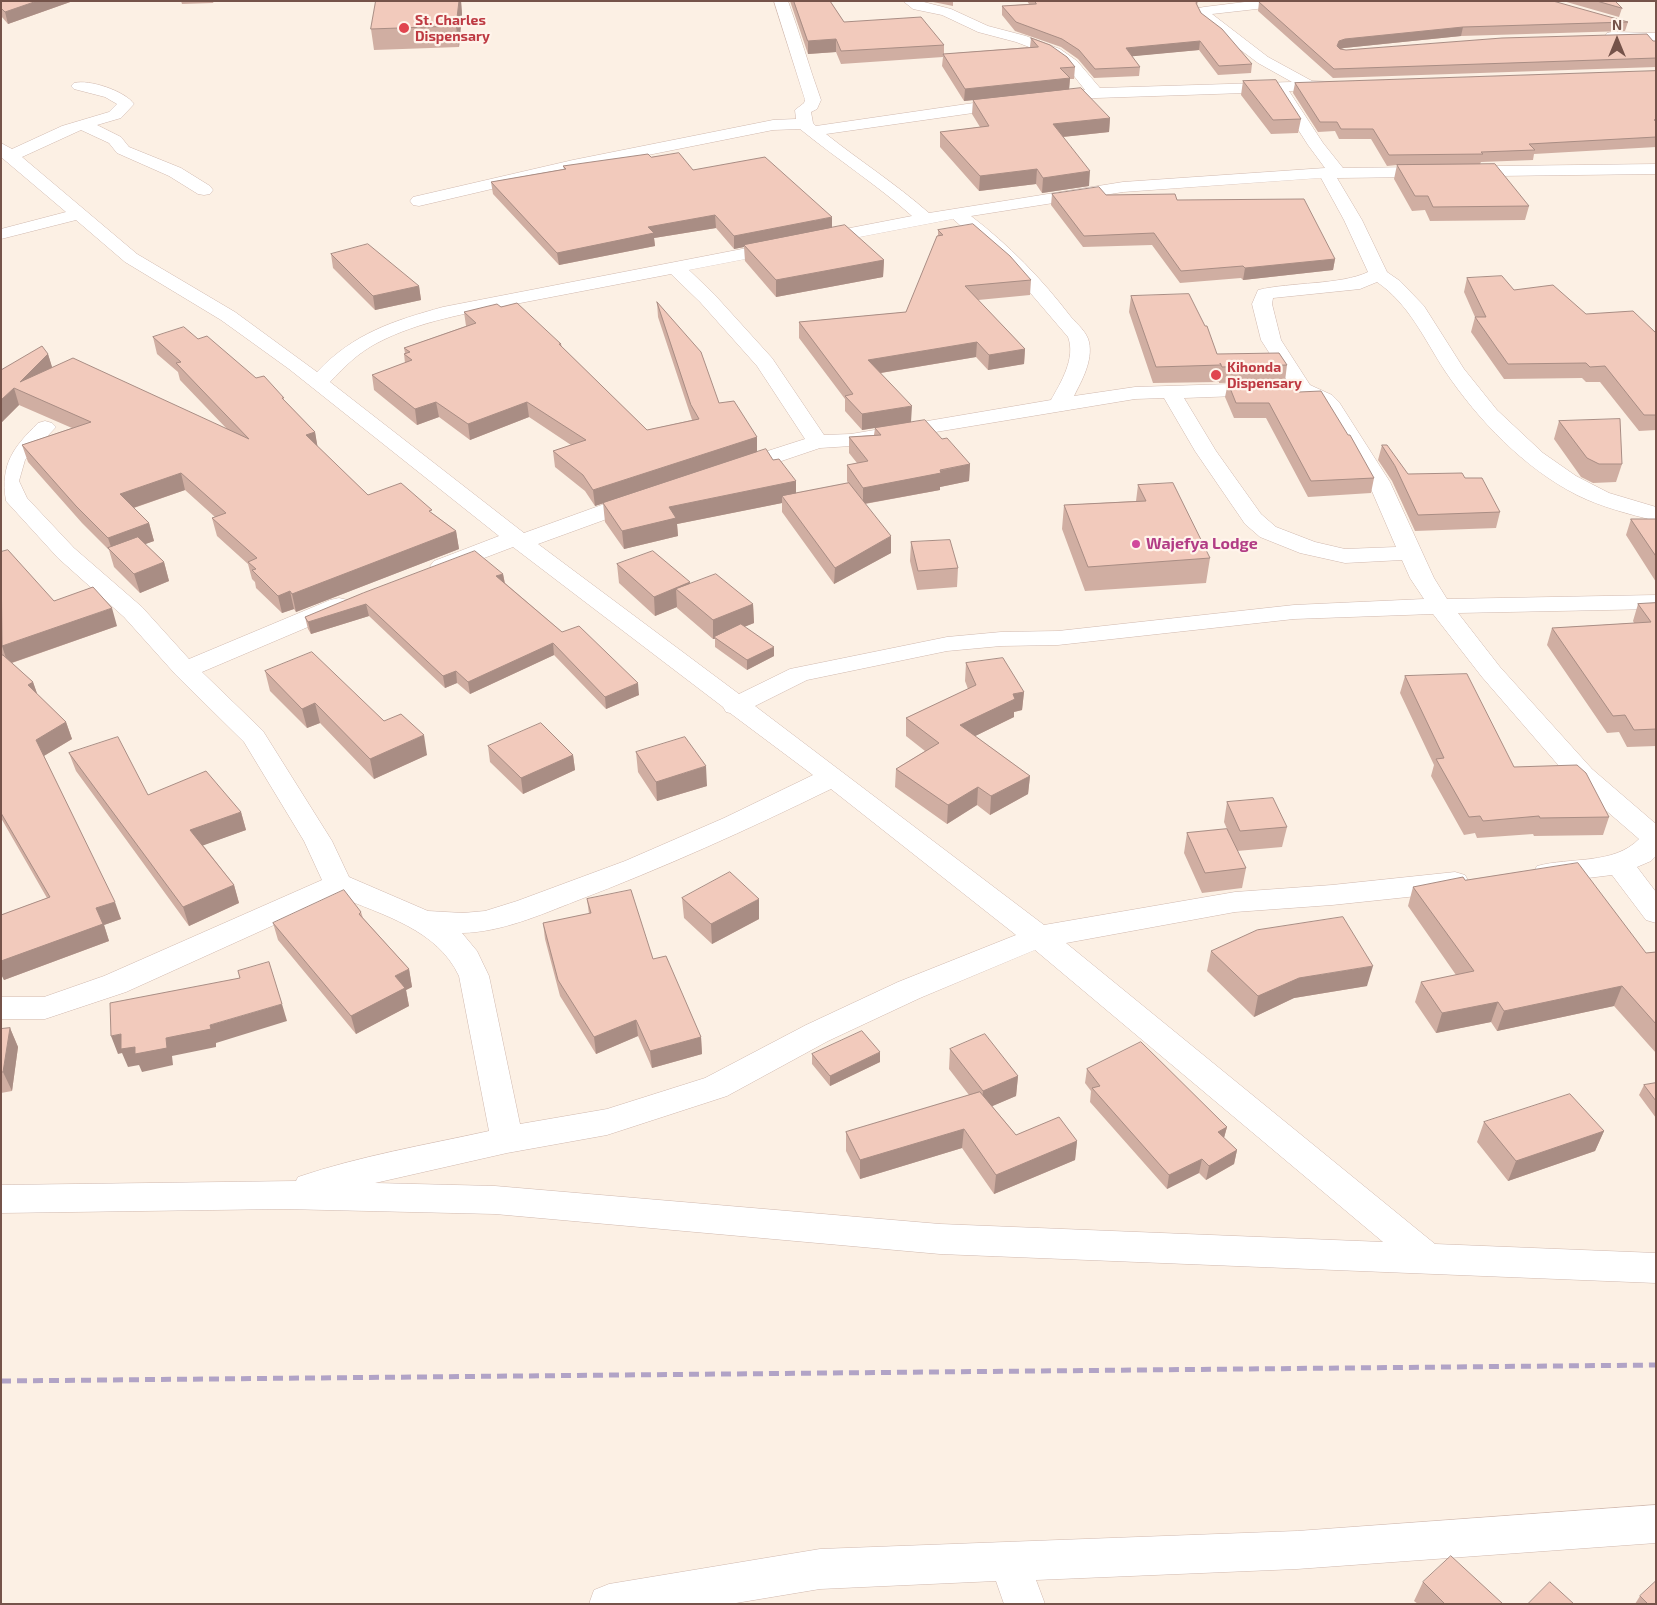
<!DOCTYPE html>
<html>
<head>
<meta charset="utf-8">
<style>
	body { margin:0 }
	#map { position:relative; width:1657px; height:1605px; overflow:hidden; background:#fcf0e4; font-family:"Exo 2",sans-serif }
	canvas { display:block }
	.frame { position:absolute; inset:0; border:2px solid #75534a; pointer-events:none }
	.north { position:absolute; left:1592px; top:15px; width:50px; height:50px; -webkit-text-stroke:4px #fff4eb; paint-order:stroke; rotate:0deg; font-size:14px; font-weight:700; line-height:20px; text-align:center; color:#75534a }
	.north::after { content:''; display:block; margin:auto; width:18px; height:22px; background:#75534a; clip-path:polygon(50% 0,100% 100%,50% 72%,0 100%) }
</style>
</head>
<body>
<div id="map">
<canvas width="1657" height="1605"></canvas>
<div class="frame"></div>
<div class="north">N</div>
</div>
<script>
const ctx = document.querySelector('canvas').getContext('2d');
ctx.lineJoin = 'round';
function stroke(path, color, width, dash) { ctx.strokeStyle = color; ctx.lineWidth = width; ctx.lineCap = dash ? 'butt' : 'round'; ctx.setLineDash(dash || []); ctx.stroke(path); }
function paint(path, color) { ctx.fillStyle = color; ctx.fill(path, 'evenodd'); }
function label(font, color, halo, rows, align = 'center') {
  ctx.font = font + ' "Exo 2",sans-serif'; ctx.lineWidth = 4.5; ctx.setLineDash([]); ctx.textBaseline = 'middle'; ctx.strokeStyle = halo; ctx.fillStyle = color; for (const [text, x, y, turn = 0] of rows) {
    ctx.save(); ctx.translate(x, y); ctx.rotate((+turn || 0) * Math.PI / 180); ctx.textAlign = isNaN(turn) ? turn : align; if (halo) ctx.strokeText(text, 0, 0); ctx.fillText(text, 0, 0); ctx.restore();
  }
}
const minor = new Path2D(`
	M774 1H788C800 34 809 67 821 100L817 109 811 112 813 123 816 126 1008 98 1014 100 1016 103 1014 106 1008 108 826 134C860 161 896 184 929 213L1123 182 1325 168 1308 145 1274 92 1096 98 1051 103 1045 101 1043 98 1045 95 1085 90 1067 67 1050 55 1016 42 978 32 942 15 913 9 903 1H920L951 9 988 26 1026 36 1060 49 1077 61 1100 88 1292 82 1258 63 1201 20 1197 11 1199 8 1204 7 1253 1H1299L1292 5 1212 14 1268 57 1312 81 1338 82 1341 85 1338 88 1333 90 1289 91 1323 143 1343 168 1656 164V174L1337 178 1362 220 1387 272 1400 281 1424 306 1464 369 1497 410 1543 453 1576 476 1609 493 1656 507V521C1629 514 1601 507 1577 495 1524 468 1478 420 1445 371 1424 339 1410 305 1377 282L1360 289 1273 298 1272 304 1281 340 1310 385 1332 395 1339 402 1390 482 1434 578 1447 599 1656 595V609L1458 613 1500 667 1592 769 1656 824V856L1651 861 1637 867 1656 892V923L1646 920 1612 875 1547 883 1537 880 1533 873 1537 866C1570 857 1614 865 1639 839L1572 781 1482 677 1433 614 1294 619 1058 645 1001 646 947 651 807 680 755 706 1044 925 1235 892 1332 885 1455 872 1465 875 1469 882 1465 889 1455 892 1332 905 1235 912 1066 943 1435 1244 1656 1253V1283L940 1254 495 1214 284 1209 1 1213V1185L296 1181 298 1177C360 1156 425 1145 489 1131L459 976C437 929 382 915 338 896L126 992 45 1019H1V997H44L104 976 322 880 304 841 244 742 176 675 124 617 58 558 6 501C0 463 14 447 38 423L45 421 52 423 56 427 25 460 19 481 27 498 74 548 142 607 189 659 330 600 339 598 348 600 351 605 348 610 202 672 263 731 332 841 349 877 428 911 463 913 485 911 517 901 625 861 724 818 813 775 730 713 726 712 723 707 513 547 450 571 442 573 434 571 430 566 434 561 499 536 289 369 221 320 125 262 76 220 1 239V229L66 212 1 157V143L12 149 62 126 109 112 117 104 105 97 74 89 71 86 74 83C89 79 125 91 134 104L121 118 97 125 121 137 129 147 181 168 210 186 213 190 210 194 204 195 198 194 169 176 117 153 109 143 81 130 22 157 137 254 235 312 317 372C354 333 393 321 443 307L912 216C877 185 837 159 800 129L773 130 573 170 419 206 413 205 410 201 413 197 573 160 773 120 796 119 795 110 804 103 805 100ZM1321 178 1344 220 1368 272C1341 285 1291 282 1258 290L1252 304 1261 340 1295 393 1318 403 1324 410 1368 482 1396 547 1345 549 1315 542 1276 527 1261 514 1216 451 1184 398 1263 395 1270 393 1273 389 1270 385 1263 383 1135 387 1074 396C1082 380 1093 361 1089 342 1087 332 1077 324 1071 317 1042 279 1009 245 971 216L1123 192ZM953 219 1009 268 1068 337C1076 358 1061 382 1051 400L851 434 824 435 772 358 714 294 689 270ZM671 274 700 302 757 366 805 439 727 464 724 469 727 474 735 476 743 474 820 448 851 446 1135 399 1164 398 1195 451 1245 524 1260 537 1300 553 1345 563 1402 560 1410 578 1424 599 1294 605 1058 631 1001 632 947 637 790 669 739 694 538 544 648 504 651 499 648 494 640 492 632 494 524 533 330 382C344 367 358 353 377 343 419 321 468 313 515 304 567 294 619 284 671 274ZM831 789 1016 935 898 982 806 1025 705 1078 607 1109 520 1124 489 976 477 951 462 933C502 932 540 915 576 901 663 868 747 830 831 789ZM1035 950 1383 1242 940 1224 495 1186 375 1183 507 1153 607 1135 727 1096 828 1041 920 998Z
	M1612 32 1656 33V41L1607 39 1605 36 1607 33Z
	M1656 1505V1543L1297 1569 1036 1580 1045 1604H1004L996 1581 820 1589 730 1604H589L594 1590 609 1584 820 1549 1297 1531Z`);
const rail = new Path2D(`
	M1 1381 1656 1365`);
const wall = new Path2D(`
	M1 1H73L8 24 1 16Z
	M181 1H214L213 3 182 4Z
	M376 1H461L462 14 459 47 374 50 371 29Z
	M790 1H830L844 22 944 45V54L1030 47 1031 38 1075 67 1074 79H1070L1069 89 1110 118 1109 132 1063 137 1089 186 1042 193 1036 184 979 191 940 147V132L980 127 972 114 973 100 964 101 942 66 943 57 841 64 836 52 808 54Z
	M928 1H953V6Z
	M1027 1H1198L1197 5 1201 13 1252 64 1251 73 1218 75 1199 50 1132 56 1140 67 1139 76 1094 78 1078 59 1061 47 1015 31 1002 15V6L1029 4Z
	M1563 1H1615L1622 8 1619 17Z
	M1259 2 1628 22 1625 31 1461 36 1344 48 1340 49 1346 50 1656 41V67L1333 78 1258 11Z
	M1656 71V147L1534 154 1533 160 1481 162 1480 164 1529 206 1525 220 1430 221 1425 210 1412 211 1394 179 1397 165 1387 166 1371 139H1339L1335 131 1318 132 1293 93 1295 83Z
	M1243 81 1301 119 1298 133 1271 134 1241 95Z
	M651 157 693 170 832 228 884 260 883 277 776 297 745 261 744 247 734 249 716 228 654 238 655 246 559 265 493 194 491 182 564 169 563 166Z
	M1052 194 1106 195 1177 200 1335 259 1333 270 1243 280 1241 278 1180 283 1152 245 1083 247 1051 205Z
	M938 230 1031 280 1030 295 978 300 1025 349 1024 364 988 370 976 357 881 373 911 422 942 439 970 464 969 481 940 487V490L865 504 891 553 834 584 782 512V503L677 524 678 536 624 549 605 522 603 503 742 457 595 506 585 491 555 467 553 451 571 445 529 417 470 440 439 417 417 425 374 390 372 375 405 363 404 354 405 353 404 348 466 326 464 312 501 307 561 344 562 347 647 430 692 420 658 317 657 302 719 403 757 437V452L773 460 796 481V493L848 483 847 481V465L857 463 849 453V437L874 435 875 428 862 430 845 411V399L799 338V322L906 312 938 235Z
	M331 254 419 286 421 300 375 310 333 268Z
	M1467 278 1514 290 1586 314 1656 333V430L1639 431 1600 382H1586L1582 378 1504 379 1471 332 1475 317 1464 292Z
	M1131 296 1217 354 1287 365 1285 381 1219 383V382L1153 383 1129 312Z
	M153 337 198 339 256 378 285 401 315 432 317 446 368 495 432 513 456 531 459 549 296 612 294 609 282 613 256 588 255 582 252 579 248 564 217 536 212 518 215 517 185 490 134 508 149 523 154 541 145 544 164 562 169 581 140 593 114 567 109 550 82 523 28 462 22 445 72 428 19 405 1 423V370L48 354 52 368 227 429 180 380 178 372 157 354Z
	M1228 383 1299 392 1374 478 1371 493 1308 497 1266 418H1234L1225 397Z
	M1559 421 1622 464 1616 482 1593 483 1581 477 1554 439Z
	M1382 445 1408 474 1465 478 1500 512 1496 528 1415 531 1392 481 1378 460Z
	M1138 485 1210 558 1206 583 1085 591 1062 529 1064 505 1136 501Z
	M1631 519H1656V582L1626 535Z
	M911 542 958 568 957 587 917 590 910 561Z
	M1 552 54 601 117 626 12 663 33 682 37 694 66 722 72 739 44 756 121 919 104 925 109 941 4 980 1 974V915L47 898 1 818V655H2L1 654Z
	M617 564 690 584 753 604 754 623 744 627 774 656 747 670 715 647V639H713L677 608V607L655 616 619 583Z
	M503 574 505 583 562 632 639 695 606 709 554 655 470 694 457 683 445 688 369 616 311 634 308 629 305 617Z
	M1656 603V746L1627 747 1619 732 1607 733 1547 645 1552 628 1634 623 1633 621 1638 604Z
	M966 663 1024 692 1022 710 1014 712V717L975 736 1030 776 1028 794 990 815 977 805 947 824 895 787 896 769 925 751 906 736V718L968 689 965 681Z
	M265 671 384 721 427 755 374 779 320 723 307 728 270 691Z
	M1405 676 1514 767 1609 817 1603 835 1534 836 1533 834 1477 838 1475 833 1464 835 1431 776 1434 765 1400 693Z
	M488 746 573 755 575 770 523 794 490 762Z
	M636 752 707 786 657 801 638 772Z
	M69 753 148 795 241 812 246 830 203 845 234 885 239 903 189 926 76 771Z
	M1227 802 1287 827 1282 847 1237 851 1246 868 1242 888 1202 893 1184 853 1187 833 1227 829 1224 822Z
	M1465 880 1646 953 1656 952V1053L1614 1006 1497 1031 1491 1022 1436 1033 1415 1002 1421 982 1456 975 1408 906 1413 887Z
	M682 898 759 919 712 944 684 918Z
	M587 899 653 959 701 1037 702 1054 652 1068 638 1036 596 1054 560 996 545 939 543 923 589 914Z
	M361 912 363 918 409 969 412 987 406 990 409 1006 356 1034 278 940 273 923Z
	M1211 951 1367 986 1294 998 1254 1017 1207 971Z
	M10 1028 18 1047 12 1091 1 1093V1029Z
	M950 1049 1018 1076 1016 1096 992 1106 1016 1135 1077 1141 1075 1160 994 1194 962 1148 860 1179 846 1151V1132L969 1095 949 1069Z
	M812 1054 880 1062 830 1086 812 1064Z
	M1087 1069 1227 1127 1224 1138 1237 1150 1234 1164 1206 1180 1199 1173 1167 1189 1090 1102 1091 1091 1085 1083Z
	M1656 1083V1118L1639 1095 1644 1085Z
	M1484 1122 1604 1131 1595 1151 1508 1181 1477 1142Z
	M1423 1582 1503 1604H1418L1414 1601Z
	M1640 1596 1656 1604H1635Z`);
const shadedWall = new Path2D(`
	M37 1H73L8 24 5 12Z
	M459 1H461L462 14 459 47 456 26Z
	M1463 27 1461 36 1344 48 1337 50V46L1339 41 1345 39Z
	M836 39V52L808 54V41Z
	M1200 41 1199 50 1125 57 1126 48Z
	M1070 78 1069 90 964 101 965 89Z
	M1110 118 1109 132 1052 138 1053 124Z
	M1037 169 1036 184 979 191 980 176Z
	M1090 171 1089 186 1042 193 1043 178Z
	M715 215 716 228 654 238 655 246 559 265 557 253 648 227Z
	M832 217V230L744 245V247L734 249V236Z
	M1335 259 1333 270 1243 280 1245 268Z
	M884 260 883 277 776 297V280Z
	M419 286 421 300 375 310 373 296Z
	M977 342 976 357 868 375V360Z
	M1025 349 1024 364 988 370 989 355Z
	M48 354 53 370 20 382Z
	M14 388 19 405 1 423V400Z
	M436 402 439 417 417 425 415 409Z
	M527 402 529 417 470 440 468 424Z
	M912 406 911 422 862 430V414Z
	M315 432 318 449 306 435Z
	M757 437V452L595 506 593 490Z
	M970 464 969 481 940 487V490L863 504V488Z
	M181 473 185 490 124 511 120 494Z
	M796 481V500L782 496V503L677 524 678 536 624 549 622 531 669 507Z
	M149 523 154 541 115 555 113 553 108 538Z
	M456 531 459 549 296 612 292 594Z
	M891 536V553L834 584 835 568Z
	M164 562 169 581 140 593 134 574Z
	M503 574 505 585 496 576Z
	M690 582 691 601 676 589 677 607 655 616 654 597Z
	M290 591 294 609 282 613 278 596Z
	M366 604 369 616 311 634 308 622Z
	M753 604 754 623 716 638 714 637 715 639H713V620Z
	M112 608 117 626 8 664 2 646Z
	M553 643 554 655 470 694 468 682Z
	M774 647V656L747 670V660Z
	M456 671 457 683 445 688 443 676Z
	M33 682 39 699 28 685Z
	M638 683 639 695 606 709 605 697Z
	M1024 692 1022 710 1014 712V717L959 744 960 725 1013 694Z
	M315 703 320 723 307 728 302 709Z
	M66 722 72 739 42 757 36 740Z
	M424 735 427 755 374 779 370 759Z
	M573 755 575 770 523 794 521 778Z
	M706 766 707 786 657 801 656 782Z
	M1030 776 1028 794 990 815 991 796Z
	M978 787 977 805 947 824 948 805Z
	M241 812 246 830 196 848 190 830Z
	M234 885 239 903 189 926 183 907Z
	M759 899V919L712 944 711 924Z
	M115 902 121 919 104 925 109 941 4 980 1 974V961L96 908Z
	M1373 966 1367 986 1294 998 1254 1017 1258 996 1299 978Z
	M409 969 412 987 406 990 409 1006 356 1034 351 1016 395 976Z
	M1622 986 1614 1006 1497 1031 1504 1011Z
	M1498 1002 1491 1022 1436 1033 1442 1013Z
	M282 1004 287 1021 216 1043V1047L172 1056 173 1065 142 1072 139 1065 128 1067 122 1053 118 1054 111 1036 121 1034 166 1038Z
	M636 1020 638 1036 596 1054 594 1037Z
	M10 1028 18 1047 12 1091 3 1072Z
	M701 1037 702 1054 652 1068 650 1051Z
	M880 1052V1062L830 1086V1076Z
	M1018 1076 1016 1096 981 1111 983 1091Z
	M1227 1127 1223 1141 1218 1132Z
	M964 1129 962 1148 860 1179V1160Z
	M1604 1131 1595 1151 1508 1181 1516 1161Z
	M1077 1141 1075 1160 994 1194 996 1175Z
	M1237 1150 1234 1164 1206 1180 1209 1166Z
	M1202 1159 1199 1173 1167 1189 1169 1175Z`);
const building = new Path2D(`
	M1 1H37L5 12 1 8Z
	M376 1H459L456 26 371 29Z
	M794 1H830L844 22 921 17 944 45 841 51 836 39 808 41Z
	M1035 1H1197L1196 3 1201 13 1222 29 1252 64 1219 66 1200 41 1126 48 1140 67 1095 69 1079 50 1062 39 1016 22 1002 6 1036 4Z
	M1264 1H1553L1628 22 1463 27 1345 39 1339 41 1337 46 1340 49 1346 50 1502 38 1647 34 1653 41H1656V58L1334 69 1259 2Z
	M1597 1H1615L1622 8Z
	M1031 38 1050 45 1067 57 1075 67 1060 68 1070 78 965 89 943 54 1038 47Z
	M1656 71V119L1654 120 1656 121V137L1529 144 1535 150 1481 152 1483 154 1389 155 1373 129H1341L1337 122H1320L1295 83Z
	M1276 80 1301 119 1273 120 1243 81Z
	M1081 88 1110 118 1053 124 1090 171 1043 178 1037 169 980 176 940 132 989 126 973 100Z
	M679 153 693 170 765 157 832 217 734 236 715 215 648 227 654 233 557 253 491 182 566 169 563 166 648 154 651 157Z
	M1495 164 1529 206 1433 207 1428 196H1415L1397 165Z
	M1099 187 1106 195 1175 194 1177 200 1304 199 1335 259 1245 268 1243 266 1181 271 1154 233 1084 236 1052 194Z
	M973 224 1010 256 1031 280 965 286 1025 349 989 355 977 342 868 360 912 406 862 414 845 396 853 394 799 322 906 312 937 236 943 235 938 230Z
	M845 225 884 260 776 280 744 245Z
	M368 244 419 286 373 296 331 254Z
	M1502 276 1514 290 1553 285 1586 314 1633 311 1656 333V415H1644L1605 366 1590 367 1586 363 1508 364 1475 317H1486L1467 278Z
	M1189 294 1205 326H1207L1217 354 1279 353 1287 365 1222 367 1220 363 1221 365 1156 367 1131 296Z
	M657 302 701 352 719 403 734 401 757 437 593 490 583 475 553 451 586 440 527 402 468 424 436 402 415 409 372 375 412 360 404 354 410 352 404 348 476 323 464 312 497 304 501 307 517 303 561 344H559L647 430 699 419 691 405Z
	M184 327 198 339 207 336 256 378 264 376 284 398H282L315 432 306 435 368 495 401 483 432 510 429 511 456 531 292 594 290 591 278 596 252 570 256 569 248 562 257 558 212 518 226 513 181 473 120 494 149 523 108 538 76 506 22 445 91 422 14 388 1 400V370L42 346 48 354 20 382 73 358 249 439 176 363 181 362 153 337Z
	M1295 382 1299 392 1321 391 1348 435H1350L1374 478 1311 481 1269 403H1236L1228 383Z
	M1620 419 1622 464H1599L1587 458 1559 421Z
	M925 420 942 439 947 438 970 464 940 470 941 473 863 488 847 465 868 461 849 437 881 435 875 428Z
	M1382 445H1387L1408 474 1462 473 1465 478H1482L1500 512 1418 515 1395 466Z
	M766 449 773 460 779 459 796 481 669 507 676 518 622 531 603 503Z
	M849 483 891 536 835 568 782 496Z
	M1173 483 1210 558 1088 567 1064 505 1146 501 1138 485Z
	M1631 519H1656V556Z
	M138 537 164 562 134 574 108 548Z
	M950 540 958 568 918 571 911 542Z
	M8 550 54 601 93 587 112 608 2 646 1 552Z
	M475 551 503 574 496 576 562 632 579 626 638 683 605 697 553 643 468 682 456 671 443 676 366 604 308 622 305 617 363 593Z
	M653 551 690 582 654 597 617 564Z
	M716 574 753 604 713 620 676 589Z
	M1656 603V729L1634 730 1625 715 1613 716 1552 628 1651 622 1638 604Z
	M741 624 774 647 747 660 714 637Z
	M312 652 384 721 401 714 424 735 370 759 315 703 302 709 265 671Z
	M1 655H3L33 682 28 685 66 722 36 740 115 902 96 908 103 924 1 961V915L50 897 1 813Z
	M1003 658 1024 692 1013 694 1015 699 960 725 1030 776 991 796 978 787 948 805 896 769 939 743 906 718 976 685 966 663Z
	M1467 674 1514 767 1577 765 1586 773 1609 817 1540 818 1539 816 1483 821 1480 816 1469 817 1436 759 1444 758 1405 676Z
	M541 723 573 755 521 778 488 746Z
	M118 737 148 795 206 771 241 812 190 830 234 885 183 907 69 753Z
	M685 737 706 766 656 782 636 752Z
	M1273 798 1287 827 1240 831 1227 802Z
	M1227 829 1246 868 1205 873 1187 833Z
	M1578 863 1646 953 1656 952V1024L1622 986 1504 1011 1498 1002 1442 1013 1421 982 1474 971 1413 887 1463 877 1465 880Z
	M730 872 759 899 711 924 682 898Z
	M344 890 361 912 359 914 409 969 395 976 405 988 351 1016 273 923Z
	M631 890 653 959 666 956 701 1037 650 1051 636 1020 594 1037 558 980 543 923 591 913 587 899Z
	M1343 917 1373 966 1299 978 1258 996 1211 951 1257 930Z
	M269 962 282 1004 210 1025 211 1029 166 1038 167 1048 135 1054V1047L121 1049V1034L111 1036 110 1003 240 978 238 971Z
	M10 1028 3 1072H1V1029Z
	M862 1031 880 1052 830 1076 812 1054Z
	M985 1034 1018 1076 983 1091 950 1049Z
	M1141 1042 1227 1127 1218 1132 1237 1150 1209 1166 1202 1159 1169 1175 1092 1088 1100 1086 1087 1069Z
	M1656 1083V1101L1644 1085Z
	M980 1092 1016 1135 1059 1117 1077 1141 996 1175 964 1129 860 1160 846 1132Z
	M1570 1094 1604 1131 1516 1161 1484 1122Z
	M1451 1556 1503 1604H1445L1423 1582Z
	M1656 1581V1604H1648L1640 1596Z
	M1550 1582 1574 1604H1528Z`);
const markers = [
	[404,28,6,"#e0444e"],
	[1216,375,6,"#e0444e"],
	[1136,544,5,"#d1479c"]
];
const farHealthnames = [
	["St. Charles",415,20],
	["Dispensary",415,36],
	["Kihonda",1227,367],
	["Dispensary",1227,383]
];
const hotelNames = [
	["Wajefya Lodge",1146,544]
];
stroke(minor, '#d0b8ae', 1);
paint(minor, '#fff');
stroke(rail, '#b1a3c6', 5, [10, 6]);
paint(wall, '#d0aea2');
paint(shadedWall, '#a98d84');
paint(building, '#f2cabc');
stroke(building, '#a98d84', 1);
for (const [x, y, r, color] of markers) { const dot = new Path2D(); dot.arc(x, y, r, 0, 2 * Math.PI); ctx.fillStyle = color; ctx.fill(dot); stroke(dot, '#fff4eb', 2); }
label('bold 14px', '#be3a42', '#fff4eb', farHealthnames, 'left');
label('bold 16px', '#b23c85', '#fff4eb', hotelNames, 'left');
</script>
</body>
</html>
